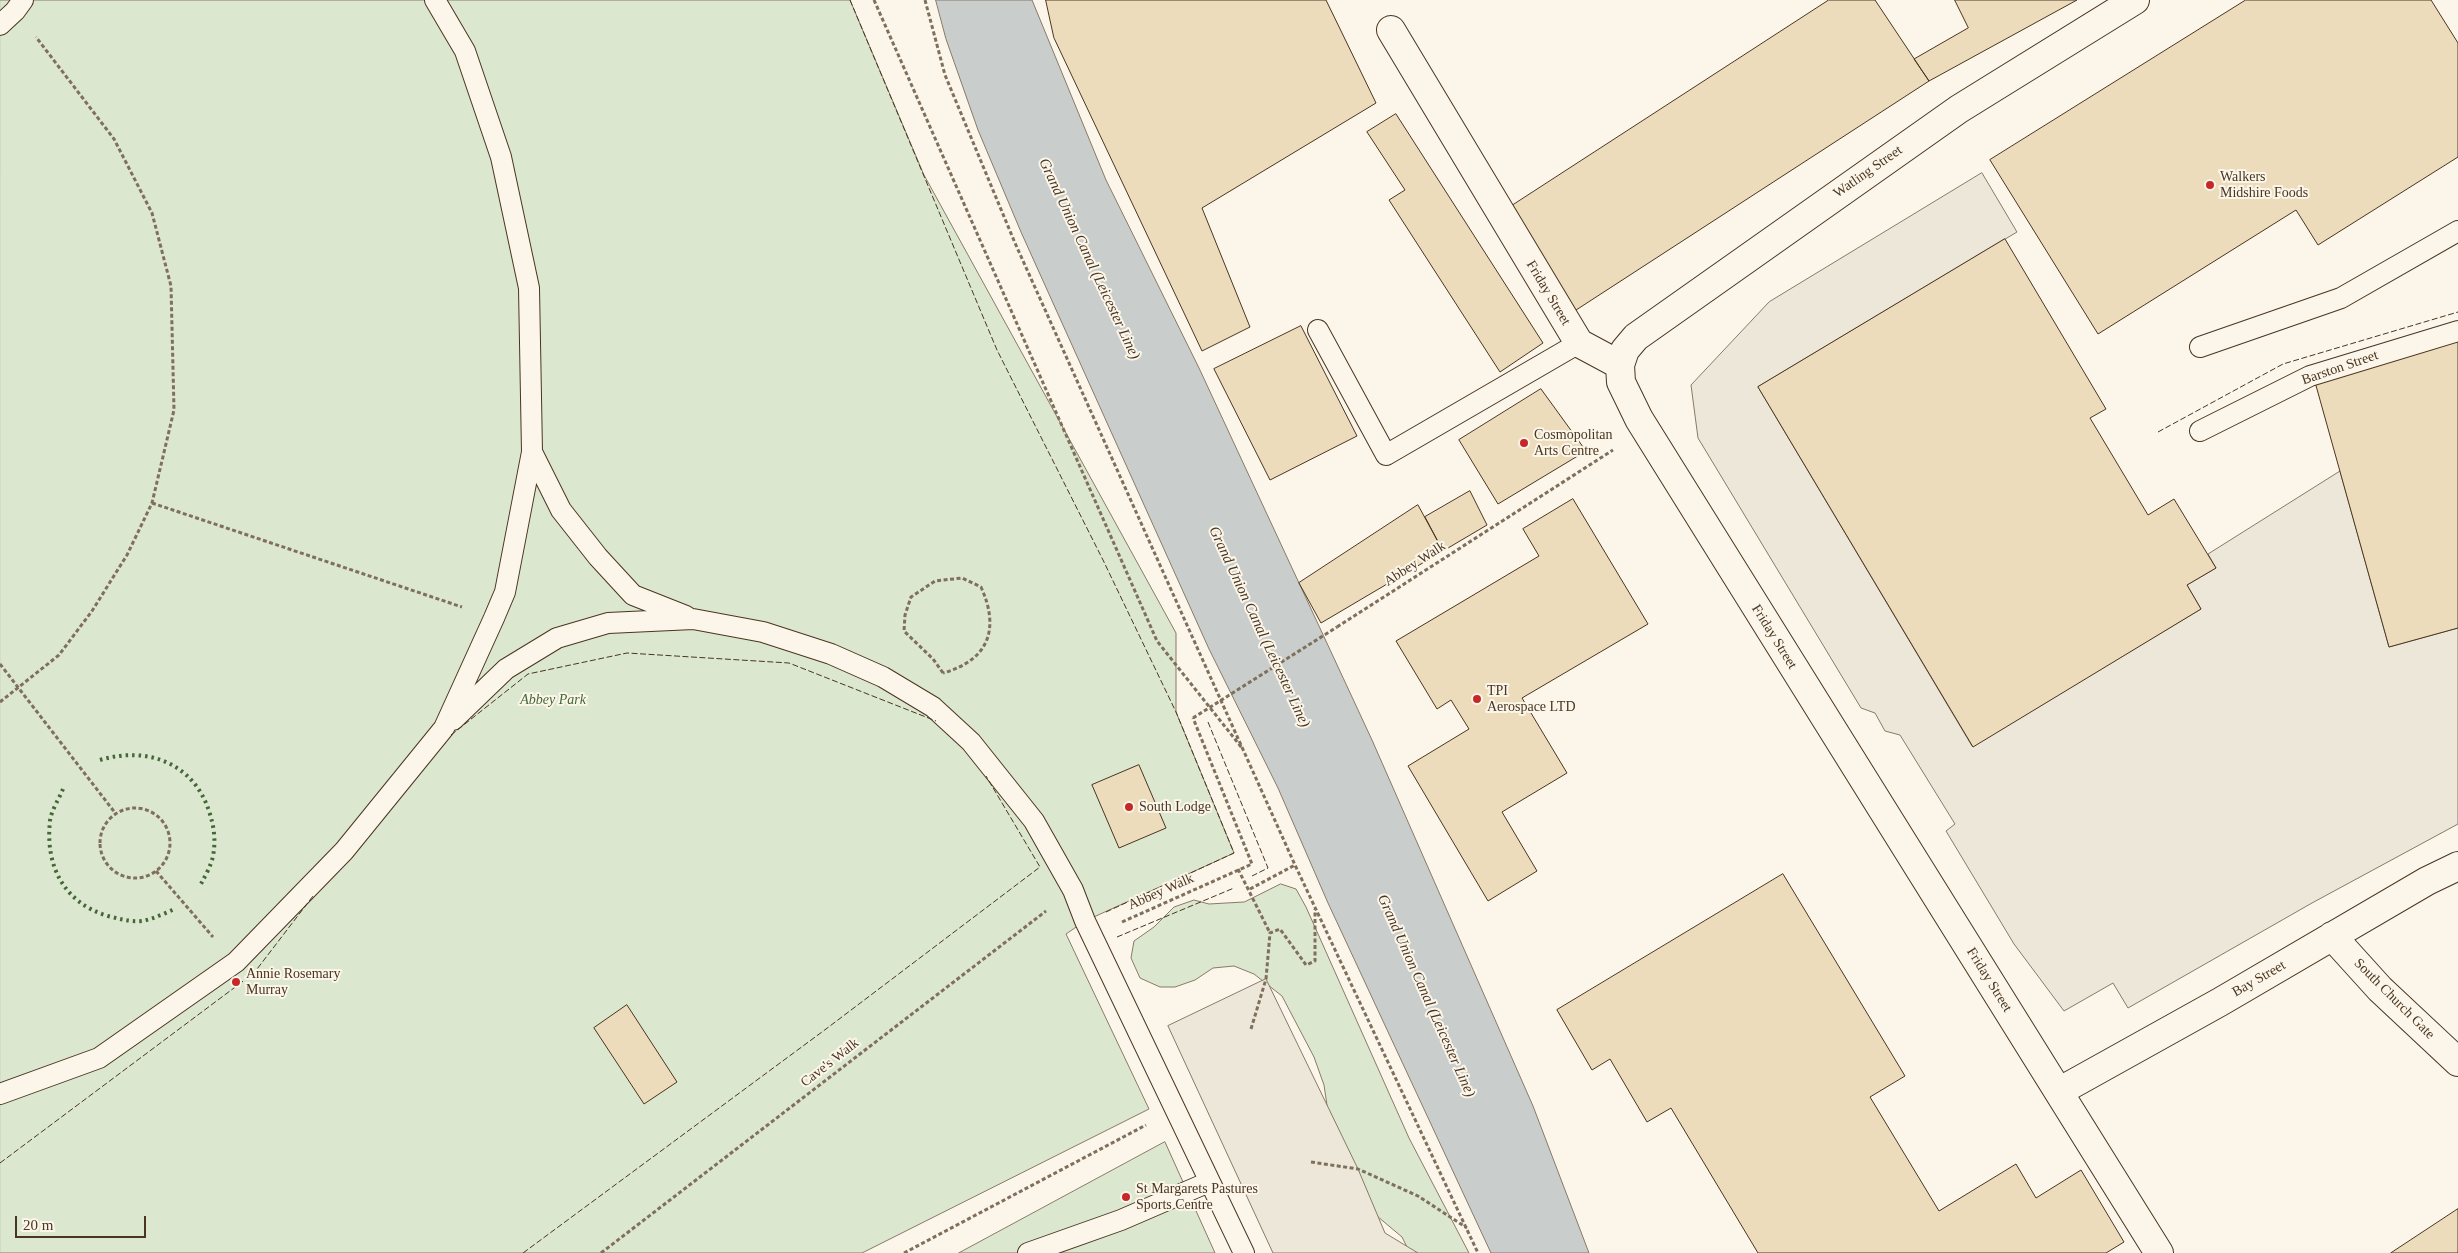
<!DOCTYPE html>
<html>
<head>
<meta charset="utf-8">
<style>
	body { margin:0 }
	#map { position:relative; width:2458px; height:1253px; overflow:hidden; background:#fbf6e9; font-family:"Times New Roman",serif }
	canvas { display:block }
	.scale { position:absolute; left:15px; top:1216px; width:131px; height:22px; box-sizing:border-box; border:2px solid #4a3520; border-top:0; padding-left:6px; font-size:15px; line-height:18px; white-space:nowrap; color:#4a3520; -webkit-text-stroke:4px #fbf6e9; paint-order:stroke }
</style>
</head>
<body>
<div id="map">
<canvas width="2458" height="1253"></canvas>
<div class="scale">20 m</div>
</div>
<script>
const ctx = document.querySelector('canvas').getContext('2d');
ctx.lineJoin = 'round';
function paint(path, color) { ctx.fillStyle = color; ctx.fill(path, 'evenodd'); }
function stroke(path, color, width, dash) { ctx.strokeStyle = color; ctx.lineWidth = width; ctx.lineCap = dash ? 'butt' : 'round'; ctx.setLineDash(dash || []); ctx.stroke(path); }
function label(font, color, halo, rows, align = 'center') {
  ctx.font = font + ' "Times New Roman",serif'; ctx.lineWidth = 4; ctx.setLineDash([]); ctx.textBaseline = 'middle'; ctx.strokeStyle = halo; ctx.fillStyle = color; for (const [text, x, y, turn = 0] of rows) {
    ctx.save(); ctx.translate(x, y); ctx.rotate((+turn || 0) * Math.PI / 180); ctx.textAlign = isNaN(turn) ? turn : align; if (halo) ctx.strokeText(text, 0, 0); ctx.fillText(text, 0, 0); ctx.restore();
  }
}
const green = new Path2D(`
	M0 0H850L924 175 1176 633V712L1234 853 1085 921 1066 934 1149 1109 862 1253H0Z
	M1281 884 1296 889 1306 907 1409 1138 1469 1253H1410L1402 1237 1371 1211 1330 1125 1324 1085 1314 1057 1282 996 1254 974 1234 966 1213 968 1195 980 1175 987H1160L1140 978 1131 958 1134 941 1154 927 1174 907 1194 900 1209 904 1244 902Z
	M1165 1142 1215 1253H959Z`);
const parking = new Path2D(`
	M1982 173 2017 232 1758 387 1972 746 2201 609 2187 585 2216 568 2208 554 2340 471 2389 647 2458 628V824L2312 903 2128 1008 2113 983 2064 1011 2014 944 1946 831 1955 824 1900 735 1885 731 1875 713 1861 708 1698 438 1691 385 1769 302Z
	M1266 979 1358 1169 1385 1233 1418 1253H1273L1168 1026Z`);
const water = new Path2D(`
	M936 0H1032L1106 180 1199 368 1372 740 1533 1106 1589 1253H1491L1328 903 1278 788 1209 649 1021 232 978 130 946 39Z`);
const building = new Path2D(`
	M1046 0H1326L1376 103 1202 208 1250 327 1202 351 1054 38Z
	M1829 0H1875L1929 81 1573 312 1507 209Z
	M1955 0H2077L1929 81 1914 59 1968 28Z
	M2246 0H2431L2458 43V157L2318 245 2296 210 2098 334 1990 160Z
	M1396 114 1543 343 1500 372 1389 200 1405 190 1367 132Z
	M2005 239 2106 409 2090 418 2148 515 2174 499 2216 568 2187 585 2201 609 1973 747 1758 387Z
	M1301 326 1357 436 1270 480 1214 369Z
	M2458 341V628L2389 647 2315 382Z
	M1541 389 1586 451 1498 504 1459 440Z
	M1470 491 1487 525 1443 551 1425 517Z
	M1573 499 1648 624 1522 698 1567 773 1502 812 1537 871 1488 901 1408 766 1469 729 1451 700 1437 709 1396 641 1539 556 1523 529Z
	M1418 505 1443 551 1321 623 1299 583Z
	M1139 765 1166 828 1119 848 1092 785Z
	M1783 874 1905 1076 1870 1097 1939 1211 2016 1164 2036 1198 2081 1170 2124 1242 2106 1253H1758L1671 1108 1647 1122 1610 1059 1592 1070 1557 1010Z
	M627 1005 677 1082 644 1104 594 1028Z
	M2458 1209V1253H2391Z`);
const path = new Path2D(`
	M874 0 1157 641 1242 748
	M925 0 945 75 1015 243 1295 865 1478 1253
	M152 503 462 607
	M1337 627 1613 450
	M0 664 116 814
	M943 673 933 659 904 631 905 615 911 597 935 581 962 578 981 587C1000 629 989 660 943 673
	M0 702 59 655 92 611 127 555 152 503 174 410 171 286 152 213 114 139 36 37
	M100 843a35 35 0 1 1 70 0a35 35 0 1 1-70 0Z
	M1238 869 1270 933
	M156 871 213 937
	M1250 889 1295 865
	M1122 922 1252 864 1193 718
	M1251 1029 1266 979 1270 933 1280 929 1306 965 1315 961V909
	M1311 1162 1358 1169 1418 1196 1467 1228
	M601 1253 1046 911
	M904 1253 1146 1125`);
const service = new Path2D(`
	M0 25 15 11 23 0
	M1318 330 1386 455 1579 343
	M2200 347 2341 298 2458 231
	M2200 431 2310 376 2458 331
	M532 452 561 510 598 557 633 595 686 616
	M453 720 506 669 557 638 608 623 693 619 763 632 831 654 883 677 933 707 971 742 1034 821 1073 890 1085 921 1244 1253
	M0 1094 99 1058 236 962 344 851 444 728 494 618 505 592 532 452 529 288 501 157 465 51 435 0
	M1028 1253 1121 1220 1209 1182`);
const minor = new Path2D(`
	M1391 30 1579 343 1620 365 1621 382 1639 419 2159 1253
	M1620 365 1625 350 1636 337 1959 109 2135 0
	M2332 936 2380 989 2458 1062
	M2060 1091 2220 1002 2427 881 2458 866`);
const pathBridge = new Path2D(`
	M1193 718 1337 627`);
const hedge = new Path2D(`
	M100 760C146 746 193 762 209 811 214 826 216 840 213 856 211 866 205 876 201 884
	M63 789C59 799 51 811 50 821 45 866 64 903 108 916 120 919 130 922 142 921 153 919 165 913 175 909`);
const fence = new Path2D(`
	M850 0 997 350 1103 560 1176 712 1234 853 1106 912
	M2158 432 2283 364 2458 312
	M1208 722 1268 868 1252 876
	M451 735 528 674 627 653 789 663 936 721
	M1117 937 1234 888
	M0 1163 254 973 313 896
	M523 1253 826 1029 1040 867 986 776`);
const markers = [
	[2210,185,5,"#c62828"],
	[1524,443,5,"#c62828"],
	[1477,699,5,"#c62828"],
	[1129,807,5,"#c62828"],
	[236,982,5,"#c62828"],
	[1126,1197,5,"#c62828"]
];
const streetNames = [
	["Watling Street",1868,172,-35],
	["Friday Street",1548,293,59],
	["Barston Street",2340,368,-19],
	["Abbey Walk",1415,564,-33],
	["Friday Street",1774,637,58],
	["Abbey Walk",1161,892,-24],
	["Bay Street",2259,979,-30],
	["Friday Street",1989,980,58],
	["South Church Gate",2394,999,45],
	["Cave's Walk",830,1063,-38]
];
const poiNames = [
	["Walkers",2220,177],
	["Midshire Foods",2220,193],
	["Cosmopolitan",1534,435],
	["Arts Centre",1534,451],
	["TPI",1487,691],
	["Aerospace LTD",1487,707],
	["South Lodge",1139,807],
	["Annie Rosemary",246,974],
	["Murray",246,990],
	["St Margarets Pastures",1136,1189],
	["Sports Centre",1136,1205]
];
const parkNames = [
	["Abbey Park",553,700]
];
const waterNames = [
	["Grand Union Canal (Leicester Line)",1089,259,65],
	["Grand Union Canal (Leicester Line)",1259,627,65],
	["Grand Union Canal (Leicester Line)",1426,996,66]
];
paint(green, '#dce7d0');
stroke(green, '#887966', 1);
paint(parking, '#ede7d9');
stroke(parking, '#887966', 1);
paint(water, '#c9cecd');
stroke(water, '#887966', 1);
paint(building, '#ecdcbc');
stroke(building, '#4a3520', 1);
stroke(service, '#4a3520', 22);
stroke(minor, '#4a3520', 30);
stroke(path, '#7f6f5c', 3, [4, 2.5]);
stroke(service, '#fbf6e9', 20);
stroke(minor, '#fbf6e9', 28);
stroke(pathBridge, '#7f6f5c', 3, [4, 2.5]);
stroke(hedge, '#436837', 4, [2.5, 4]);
stroke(fence, '#4a3520', 1, [6, 2.5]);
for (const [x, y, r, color] of markers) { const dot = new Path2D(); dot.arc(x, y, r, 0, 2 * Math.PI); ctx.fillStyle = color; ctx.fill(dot); stroke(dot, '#fbf6e9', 2); }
label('14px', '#4a3520', '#fbf6e9', streetNames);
label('14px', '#4a3520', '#fbf6e9', poiNames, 'left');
label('italic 14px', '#436837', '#fbf6e9', parkNames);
label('italic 15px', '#4a3520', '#fbf6e9', waterNames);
</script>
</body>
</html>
